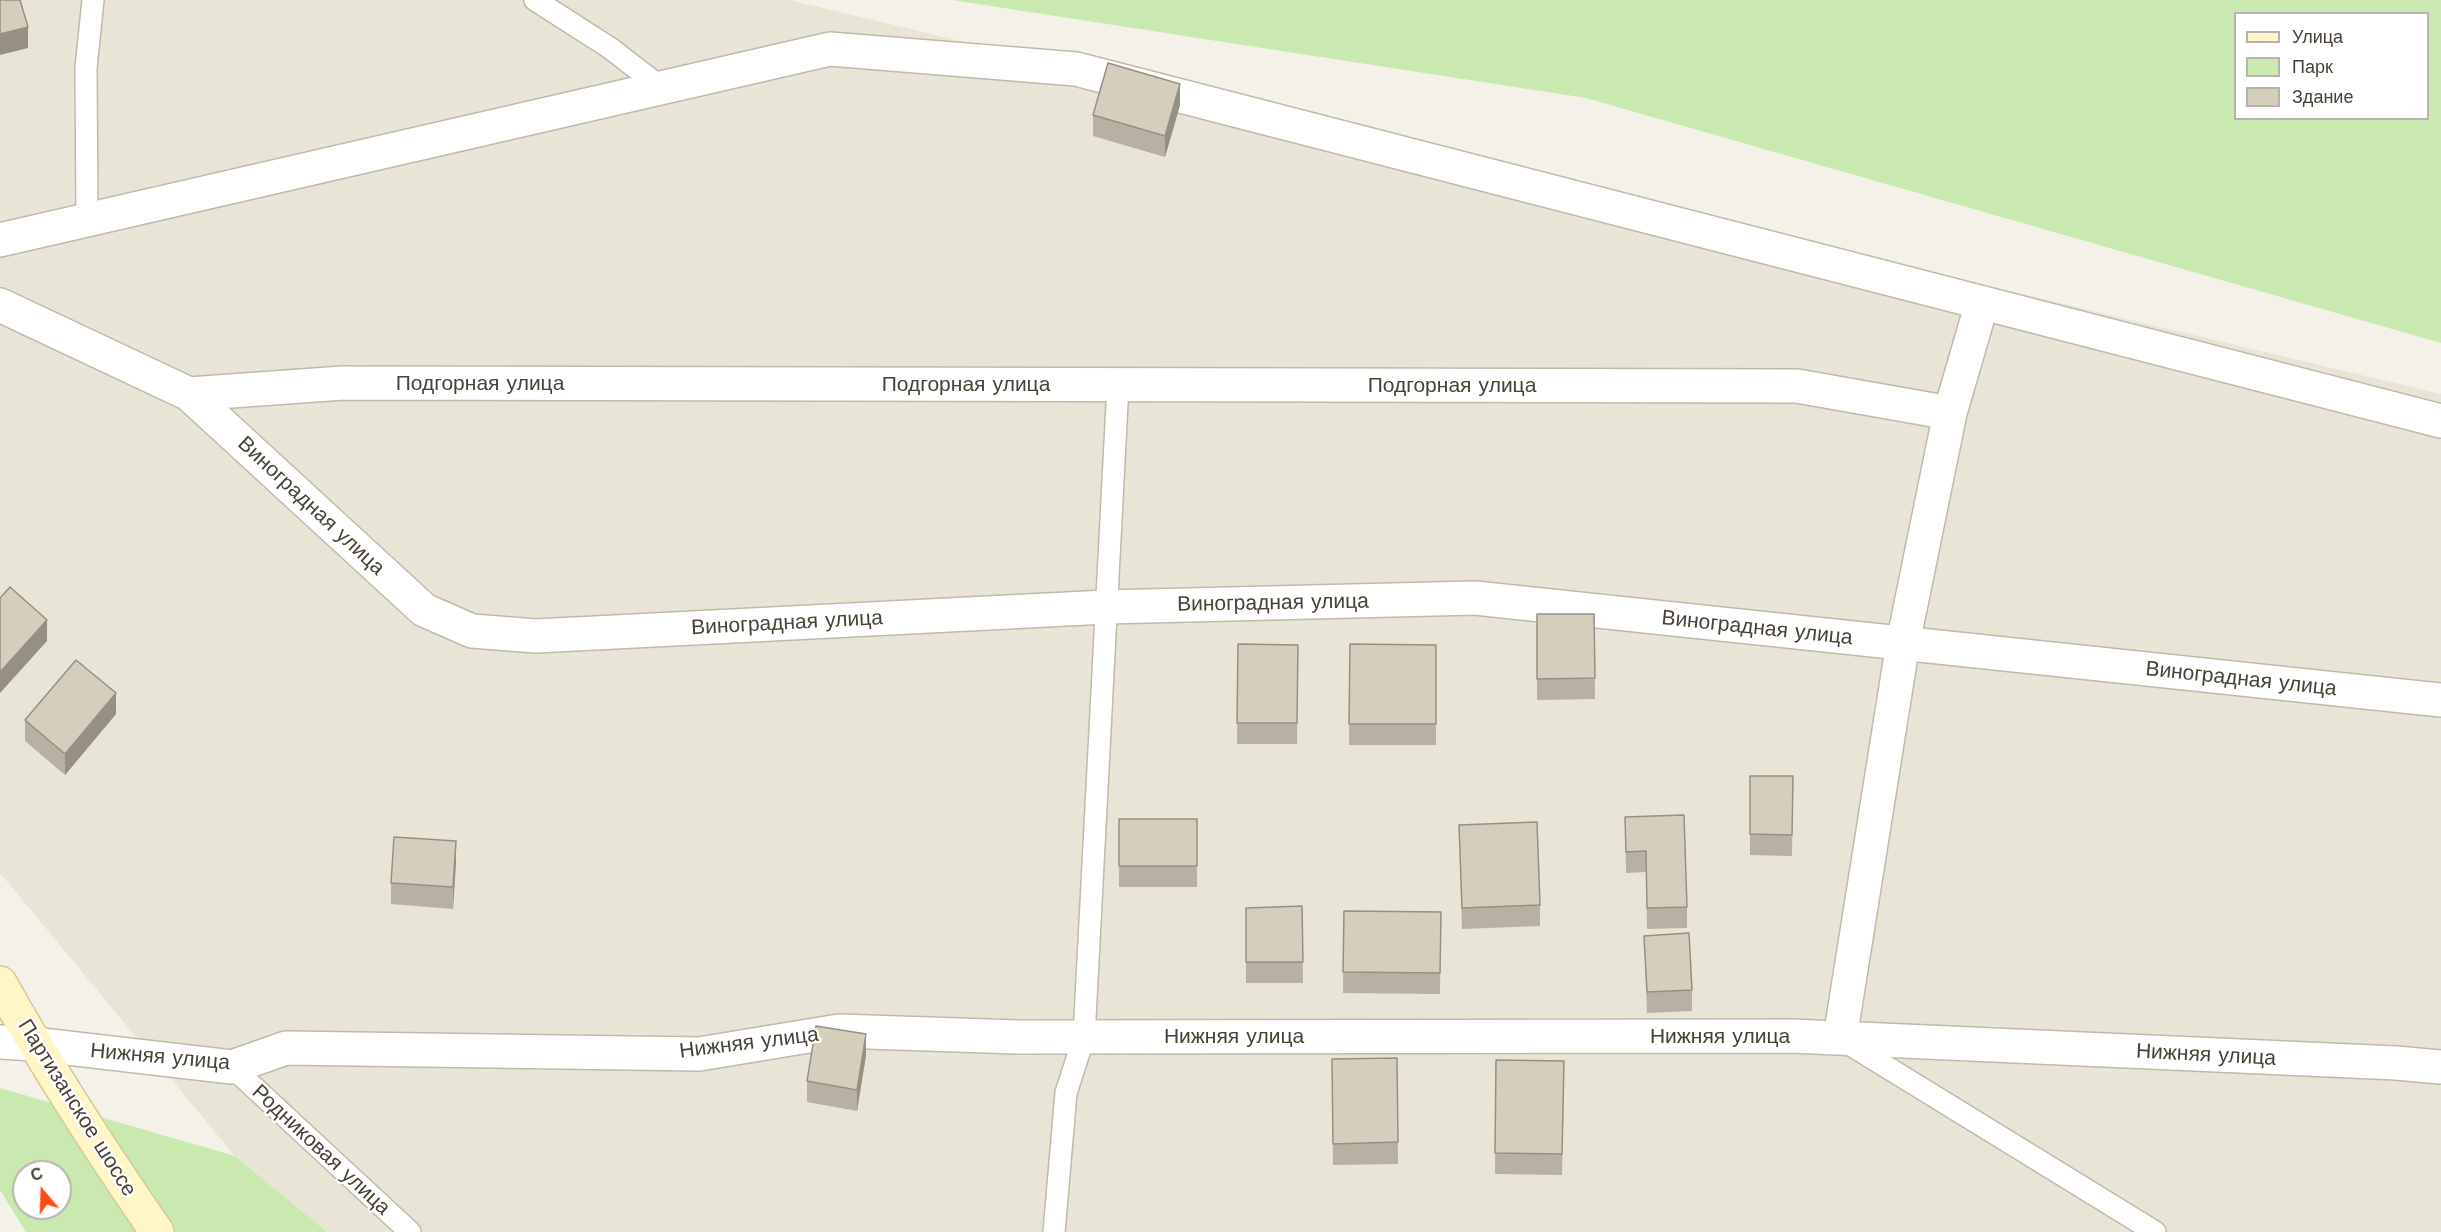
<!DOCTYPE html>
<html>
<head>
<meta charset="utf-8">
<style>
	body { margin:0 }
	#map { position:relative; width:2441px; height:1232px; overflow:hidden; background:#f4f1e8; font-family:"Work Sans",sans-serif }
	canvas { display:block }
	.legend { position:absolute; left:2234px; top:12px; width:195px; height:108px; box-sizing:border-box; background:#fff; border:2px solid #b6b3af; margin:0; padding:8px 10px; list-style:none; font-size:18px; color:#484236 }
	.legend li { display:flex; align-items:center; gap:12px; height:30px }
	.legend b { width:30px; border:2px solid #b6b3af }
	.north { position:absolute; left:12px; top:1160px; width:60px; height:60px; box-sizing:border-box; background:#fff; border:2px solid #b6b3af; border-radius:50%; rotate:341deg; font-size:16px; font-weight:700; line-height:24px; text-align:center; color:#484236 }
	.north::after { content:''; display:block; margin:auto; width:21px; height:27px; background:#fe4c15; clip-path:polygon(50% 0,100% 100%,50% 72%,0 100%) }
</style>
</head>
<body>
<div id="map">
<canvas width="2441" height="1232"></canvas>
<ul class="legend">
<li><b style="height:8px;background:#fff6c7"></b>Улица</li>
<li><b style="height:16px;background:#cae9b0"></b>Парк</li>
<li><b style="height:16px;background:#d6cebd"></b>Здание</li>
</ul>
<div class="north">С</div>
</div>
<script>
const ctx = document.querySelector('canvas').getContext('2d');
ctx.lineJoin = 'round';
function paint(path, color) { ctx.fillStyle = color; ctx.fill(path, 'evenodd'); }
function stroke(path, color, width, dash) { ctx.strokeStyle = color; ctx.lineWidth = width; ctx.lineCap = dash ? 'butt' : 'round'; ctx.setLineDash(dash || []); ctx.stroke(path); }
function label(font, color, halo, rows, align = 'center') {
  ctx.font = font + ' "Work Sans",sans-serif'; ctx.lineWidth = 4.5; ctx.setLineDash([]); ctx.textBaseline = 'middle'; ctx.strokeStyle = halo; ctx.fillStyle = color; for (const [text, x, y, turn = 0] of rows) {
    ctx.save(); ctx.translate(x, y); ctx.rotate((+turn || 0) * Math.PI / 180); ctx.textAlign = isNaN(turn) ? turn : align; if (halo) ctx.strokeText(text, 0, 0); ctx.fillText(text, 0, 0); ctx.restore();
  }
}
const residential = new Path2D(`
	M0 0H789L2441 394V1232H327L235 1156 0 873Z`);
const green = new Path2D(`
	M952 0H2441V343L1586 98ZM2236 14H2428V118H2236Z
	M0 1088 235 1156 327 1232H26L0 1190ZM24 1172H60V1208H24Z`);
const lane = new Path2D(`
	M535 0 610 48 663 89
	M87 221 86 68 93 0
	M1846 1042 2155 1232
	M232 1067 410 1232
	M1054 1232 1066 1093 1084 1037 1118 385`);
const street = new Path2D(`
	M0 240 830 49 1076 69 2441 421
	M0 305 189 394 343 383 1797 386 1950 413
	M189 394 424 610 472 631 536 636 1106 607 1475 598 2441 700
	M1840 1038 1903 643 1950 413 1982 303
	M0 1042 33 1044 232 1067 286 1048 699 1054 839 1031 1017 1037 1792 1036 2396 1063 2441 1067`);
const secondary = new Path2D(`
	M0 983C48 1069 101 1151 157 1232`);
const wall = new Path2D(`
	M1180 105 1165 157 1093 136V115Z
	M1537 614H1594L1595 699 1537 700Z
	M1238 644 1298 645 1297 744H1237Z
	M1350 644 1436 645V745H1349Z
	M116 714 65 775 25 741V720Z
	M1750 776H1793L1792 856 1750 855Z
	M1625 817 1687 907V928L1647 929 1646 872 1626 873Z
	M1119 819H1197V887H1119Z
	M1459 825 1540 905V926L1462 929Z
	M456 862 453 909 391 904V883Z
	M1302 906 1303 983H1246V908Z
	M1344 911 1441 912 1440 994 1343 993Z
	M1644 936 1692 990V1011L1647 1013Z
	M866 1055 857 1111 807 1102V1081Z
	M1397 1058 1398 1164 1333 1165 1332 1059Z
	M1496 1060 1564 1082 1562 1175 1495 1174Z`);
const shadedWall = new Path2D(`
	M28 27V48L0 55V34Z
	M1180 84V105L1165 157V136Z
	M47 620V641L0 693V672Z
	M116 693V714L65 775V754Z
	M456 841V862L453 909V887Z
	M866 1034V1055L857 1111V1090Z`);
const building = new Path2D(`
	M0 0H20L28 27 0 34Z
	M1108 63 1180 84 1165 136 1093 115Z
	M10 587 47 620 0 672V598Z
	M1537 614H1594L1595 678 1537 679Z
	M1238 644 1298 645 1297 723H1237Z
	M1350 644 1436 645V724H1349Z
	M76 660 116 693 65 754 25 720Z
	M1750 776H1793L1792 835 1750 834Z
	M1684 815 1687 907 1647 908 1646 851 1626 852 1625 817Z
	M1119 819H1197V866H1119Z
	M1537 822 1540 905 1462 908 1459 825Z
	M394 837 456 841 453 887 391 883Z
	M1302 906 1303 962H1246V908Z
	M1344 911 1441 912 1440 973 1343 972Z
	M1689 933 1692 990 1647 992 1644 936Z
	M816 1026 866 1034 857 1090 807 1081Z
	M1397 1058 1398 1142 1333 1144 1332 1059Z
	M1496 1060 1564 1061 1562 1154 1495 1153Z`);
const streetNames = [
	["Подгорная улица",480,384],
	["Подгорная улица",966,385],
	["Подгорная улица",1452,386],
	["Виноградная улица",311,506,43],
	["Виноградная улица",1273,603,-1],
	["Виноградная улица",787,623,-3],
	["Виноградная улица",1757,628,6],
	["Виноградная улица",2241,679,6],
	["Нижняя улица",1234,1037],
	["Нижняя улица",1720,1037],
	["Нижняя улица",749,1043,-7],
	["Нижняя улица",2206,1055,3],
	["Нижняя улица",160,1057,5],
	["Партизанское шоссе",77,1108,58],
	["Родниковая улица",321,1150,43]
];
paint(residential, '#e8e4d6');
paint(green, '#cae9b0');
stroke(lane, '#c0baaa', 24);
stroke(street, '#c0baaa', 36);
stroke(secondary, '#d5ca97', 36);
stroke(lane, '#fff', 21);
stroke(street, '#fff', 33);
stroke(secondary, '#fff6c7', 33);
paint(wall, '#b8b1a3');
paint(shadedWall, '#969084');
paint(building, '#d6cebd');
stroke(building, '#969084', 1.5);
label('21px', '#484236', '#fff', streetNames);
</script>
</body>
</html>
